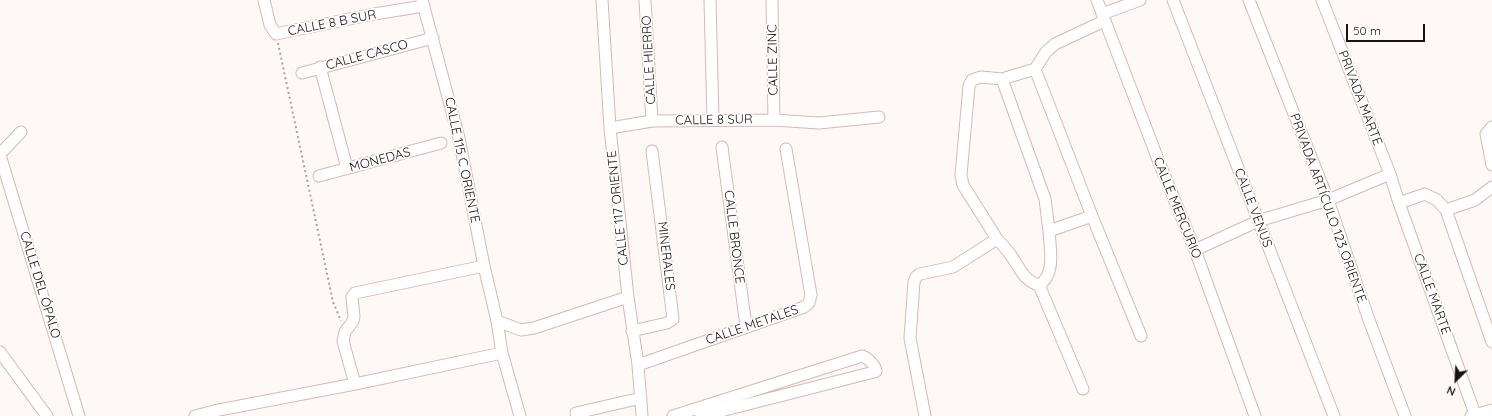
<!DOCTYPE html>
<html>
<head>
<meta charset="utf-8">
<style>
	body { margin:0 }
	#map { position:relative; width:1492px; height:416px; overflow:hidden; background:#fef8f6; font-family:Quicksand,sans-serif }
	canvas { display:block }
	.north { position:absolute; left:1436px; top:360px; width:40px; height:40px; -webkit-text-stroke:3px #fff; paint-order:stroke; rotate:204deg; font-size:11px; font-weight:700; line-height:16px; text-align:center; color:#1b120f }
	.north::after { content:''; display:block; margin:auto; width:14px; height:18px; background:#1b120f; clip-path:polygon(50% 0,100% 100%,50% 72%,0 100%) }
	.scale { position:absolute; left:1346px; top:24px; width:79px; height:18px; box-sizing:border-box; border:2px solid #1b120f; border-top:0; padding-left:5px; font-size:12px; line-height:14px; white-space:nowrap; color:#1b120f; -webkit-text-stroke:3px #fff; paint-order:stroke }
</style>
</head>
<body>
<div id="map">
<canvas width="1492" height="416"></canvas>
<div class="north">N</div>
<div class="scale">50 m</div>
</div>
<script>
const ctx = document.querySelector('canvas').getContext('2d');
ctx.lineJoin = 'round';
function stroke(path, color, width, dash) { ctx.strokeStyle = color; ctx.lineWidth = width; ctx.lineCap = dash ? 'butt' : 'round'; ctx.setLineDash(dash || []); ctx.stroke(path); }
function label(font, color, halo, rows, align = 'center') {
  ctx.font = font + ' Quicksand,sans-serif'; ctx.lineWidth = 3.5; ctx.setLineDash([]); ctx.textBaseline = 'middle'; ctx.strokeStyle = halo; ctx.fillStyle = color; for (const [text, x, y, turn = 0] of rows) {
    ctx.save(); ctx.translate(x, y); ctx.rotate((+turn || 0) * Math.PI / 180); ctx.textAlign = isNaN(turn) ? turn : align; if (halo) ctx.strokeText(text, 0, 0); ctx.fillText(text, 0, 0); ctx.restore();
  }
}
const path = new Path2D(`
	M278 43 333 302 341 321`);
const minor = new Path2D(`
	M264 0 270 25 276 34 374 14 424 6
	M422 0 459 138 484 266 497 321 502 353 520 416
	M602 0 610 128 628 297 638 365 642 416
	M645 0 652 121
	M710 0 713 120
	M772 0 774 120
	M1097 0 1159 162 1195 250 1255 416
	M1173 0 1334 416
	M1249 0 1328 200 1369 320 1405 416
	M1322 0 1390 174 1399 203 1475 414
	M1102 14 1140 0
	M320 67 347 168
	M1035 69 1092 216 1141 336
	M302 73 433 38
	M1002 79 1045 199 1049 231
	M1492 127 1486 134 1492 165
	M610 128 652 121 774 120 819 123 879 117
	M722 147 746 326
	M0 154 21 132
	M0 155 79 416
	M319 176 441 143
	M1399 203 1425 194 1437 200 1446 210 1492 342
	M1446 210 1475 200 1492 187
	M997 239 963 185 961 175 969 86 972 80 981 77 1002 79 1035 69 1046 52 1055 44 1104 21
	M1195 250 1258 221 1328 200 1390 174
	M1039 285 1083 389
	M497 321 521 330 534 328 628 297
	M632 331 667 323 673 319 652 151
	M0 352 47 416
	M638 365 804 307 809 303 811 295 786 149
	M355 384 343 341 345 332 353 321 354 317 352 297 355 293 484 266
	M576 413 641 398
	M195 416 214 411 355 384 502 353
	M673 416 862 356C868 358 875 365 876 371L874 372 701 416
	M925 416 910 338 914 282 916 277 920 274 953 267 997 239C1002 244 1006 249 1010 254 1019 266 1023 281 1039 285 1056 275 1050 248 1049 231L1092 216
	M1471 416 1492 410`);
const streetNames = [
	["CALLE 8 B SUR",332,23,-11],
	["CALLE CASCO",367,55,-15],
	["CALLE HIERRO",649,60,-93],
	["CALLE ZINC",773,60,-91],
	["PRIVADA MARTE",1360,98,69],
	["CALLE 8 SUR",714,120,-1],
	["MONEDAS",380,160,-15],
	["CALLE 115 C ORIENTE",462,160,78],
	["CALLE 117 ORIENTE",618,208,-96],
	["CALLE MERCURIO",1177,208,68],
	["CALLE VENUS",1253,208,69],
	["PRIVADA ARTÍCULO 123 ORIENTE",1328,208,70],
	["CALLE BRONCE",734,237,83],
	["MINERALES",666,256,83],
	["CALLE DEL ÓPALO",40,285,73],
	["CALLE MARTE",1432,294,70],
	["CALLE METALES",752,325,-19]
];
stroke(minor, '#d6bab1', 13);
stroke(path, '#aaa3a1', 2, [2, 3]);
stroke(minor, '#fff', 11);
label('13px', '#1b120f', '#fff', streetNames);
</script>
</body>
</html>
